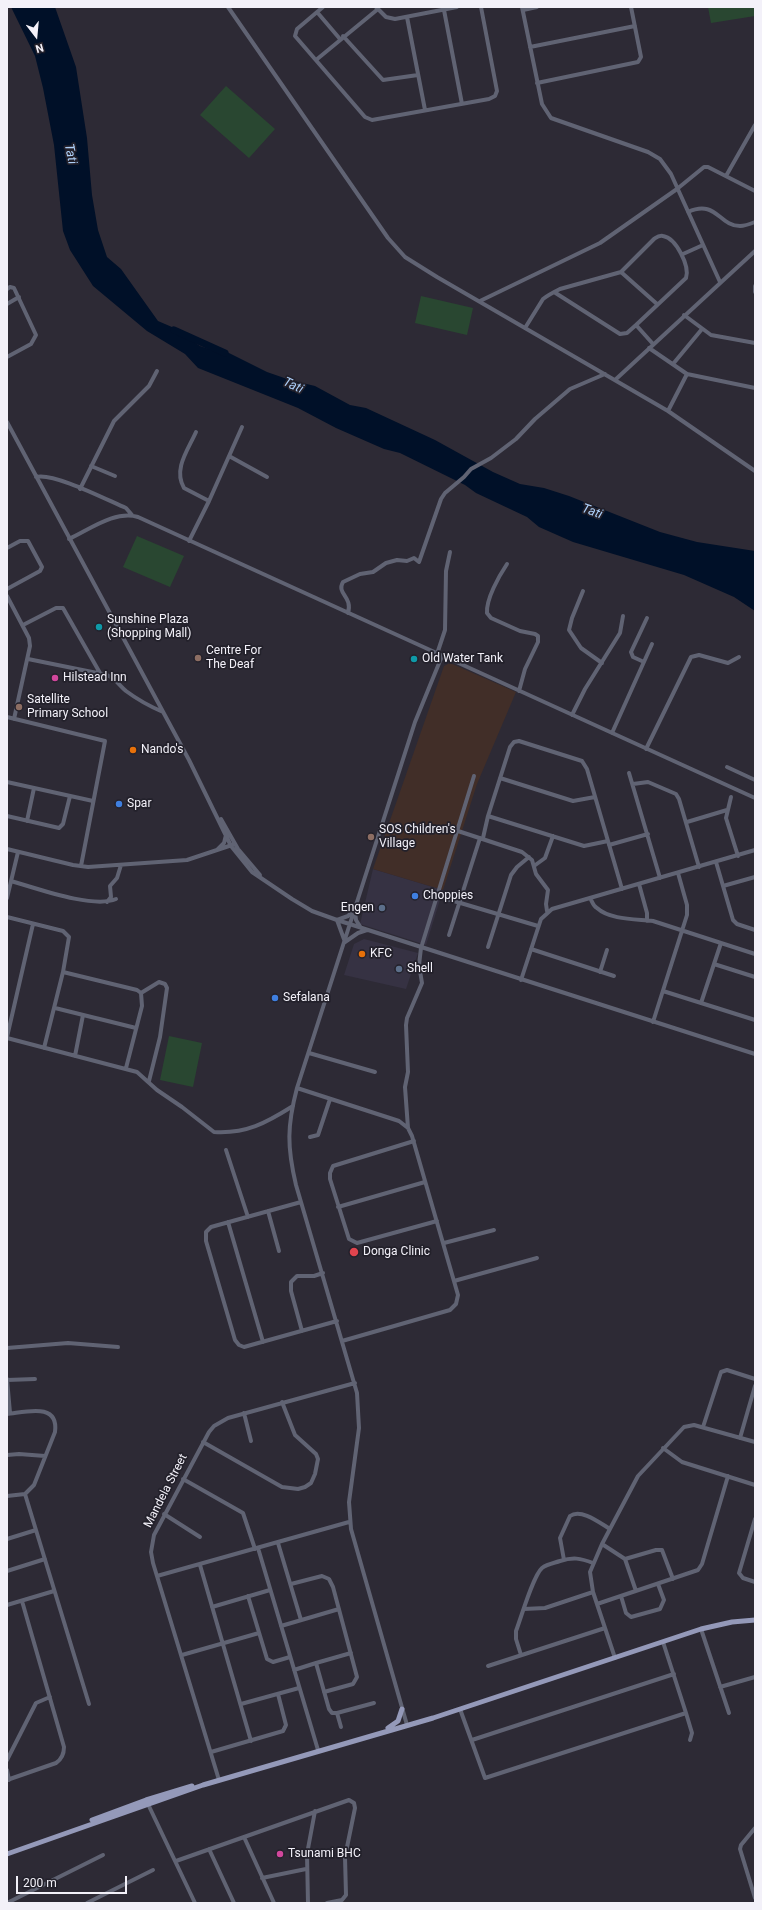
<!DOCTYPE html>
<html>
<head>
<meta charset="utf-8">
<style>
	body { margin:0 }
	#map { position:relative; width:762px; height:1910px; overflow:hidden; background:#2d2a35; font-family:Roboto,sans-serif }
	canvas { display:block }
	.frame { position:absolute; inset:0; border:8px solid #f3f1f9; pointer-events:none }
	.north { position:absolute; left:16px; top:16px; width:40px; height:40px; -webkit-text-stroke:3px #23212b; paint-order:stroke; rotate:164deg; font-size:11px; font-weight:700; line-height:16px; text-align:center; color:#f3f1f9 }
	.north::after { content:''; display:block; margin:auto; width:14px; height:18px; background:#f3f1f9; clip-path:polygon(50% 0,100% 100%,50% 72%,0 100%) }
	.scale { position:absolute; left:16px; top:1876px; width:111px; height:18px; box-sizing:border-box; border:2px solid #f3f1f9; border-top:0; padding-left:5px; font-size:12px; line-height:14px; white-space:nowrap; color:#f3f1f9; -webkit-text-stroke:3px #23212b; paint-order:stroke }
</style>
</head>
<body>
<div id="map">
<canvas width="762" height="1910"></canvas>
<div class="frame"></div>
<div class="north">N</div>
<div class="scale">200 m</div>
</div>
<script>
const ctx = document.querySelector('canvas').getContext('2d');
ctx.lineJoin = 'round';
function paint(path, color) { ctx.fillStyle = color; ctx.fill(path, 'evenodd'); }
function stroke(path, color, width, dash) { ctx.strokeStyle = color; ctx.lineWidth = width; ctx.lineCap = dash ? 'butt' : 'round'; ctx.setLineDash(dash || []); ctx.stroke(path); }
function label(font, color, halo, rows, align = 'center') {
  ctx.font = font + ' Roboto,sans-serif'; ctx.lineWidth = 3.5; ctx.setLineDash([]); ctx.textBaseline = 'middle'; ctx.strokeStyle = halo; ctx.fillStyle = color; for (const [text, x, y, turn = 0] of rows) {
    ctx.save(); ctx.translate(x, y); ctx.rotate((+turn || 0) * Math.PI / 180); ctx.textAlign = isNaN(turn) ? turn : align; if (halo) ctx.strokeText(text, 0, 0); ctx.fillText(text, 0, 0); ctx.restore();
  }
}
const built = new Path2D(`
	M373 869 443 890 426 945 360 924Z
	M364 939 418 953 406 989 344 975 354 944Z`);
const industrial = new Path2D(`
	M450 663 516 692 477 784 443 890 373 869 444 666Z`);
const green = new Path2D(`
	M708 7H755V16L711 23Z
	M226 86 275 129 249 158 200 115Z
	M421 296 473 308 467 335 415 323Z
	M137 536 184 556 170 587 123 567Z
	M169 1036 202 1043 193 1087 160 1080Z`);
const water = new Path2D(`
	M11 7H55L76 67 87 138 92 195 98 230 107 257 121 269 158 321 172 327 200 346 209 349 223 350 267 372 290 380 315 386 350 405 366 408 407 427 435 440 493 472 520 484 544 488 569 496 660 532 697 542 755 551V611L734 597 684 575 573 542 539 527 527 517 476 493 465 485 400 453 384 449 336 428 298 408 198 368 185 354 147 331 93 286 70 250 63 231 54 145 43 88 35 56Z`);
const river = new Path2D(`
	M174 330 225 353`);
const minor = new Path2D(`
	M228 7 388 238 405 257 437 277 668 411 755 471
	M323 7 297 29 295 36 365 117 372 120 489 99 495 96 497 91 481 7
	M376 7 386 17 395 19 457 7
	M522 7 542 104 551 118 648 152 660 159 671 174 720 282
	M444 10 462 104
	M523 10 537 7
	M317 12 340 39
	M407 17 425 110
	M343 36 383 80 418 75
	M530 47 635 26
	M316 60 378 9
	M537 83 638 62 641 57 631 7
	M726 176 755 125
	M688 212C716 199 719 226 740 226 745 226 750 224 755 222
	M683 254 703 245
	M621 272 657 304
	M755 286V292
	M7 289 10 287 14 288 36 335 31 344 7 357
	M480 301 600 243 677 189 704 167H708L755 191
	M7 304 19 297
	M684 315 711 335 755 343
	M636 325 653 344
	M525 328 543 299C548 295 554 292 560 289L621 272 654 239C657 237 659 235 663 236 676 238 690 266 686 278L636 325 627 333 620 334 554 292
	M649 348 687 374 755 388
	M673 364 702 329
	M615 380 755 251
	M668 411 687 374
	M7 422 189 760 231 846 252 872 292 899 312 911 337 920 755 1054
	M196 432C188 450 173 469 184 488L209 501
	M229 456 267 477
	M91 466 115 476
	M36 477C53 472 107 500 126 508L132 515
	M80 489 114 421 149 386 157 371
	M69 539C89 530 115 510 138 517L755 798
	M189 541 209 501 242 427
	M7 548 20 541H28L42 567 40 571 7 589
	M507 564C499 576 486 599 487 613L491 618 520 631 535 634 538 636V642L525 669 519 691
	M583 591 572 618 569 630 581 648 602 663
	M7 596 29 638 30 646 14 719
	M348 613C353 596 336 594 343 582L360 574 373 572 386 563 397 560 407 561 414 558 419 562 441 499 445 493 464 477 471 469 491 458 516 439 535 419 570 389 605 374
	M23 625 56 608H63L100 673
	M437 654 445 630 446 571 450 552
	M28 659 107 675C116 679 119 685 126 691 138 700 149 706 163 712
	M644 662 633 657 631 652 647 618
	M572 715 585 689 620 633 623 616
	M7 717 105 741 81 866
	M612 733 652 644
	M646 749 691 657 699 655 728 663 739 657
	M727 767 755 780
	M629 773 660 878
	M500 778 573 801 595 797
	M7 782 93 801
	M633 784 648 782 676 794 679 799 699 867
	M731 797 726 818 738 856
	M7 816 59 828 63 824 70 796
	M488 816 584 846 608 841
	M221 819 238 849 260 875
	M27 821 34 788
	M687 822 727 810
	M458 831 522 852 532 860 536 874 548 890 546 904 547 911
	M483 838 488 816 510 747 514 742 519 741 582 761 587 769 622 889
	M609 845 648 834
	M7 849 73 865 88 867 187 860 235 844
	M217 850 224 843 226 835
	M716 862 733 920 737 924 755 930
	M534 866 545 858 553 836
	M11 881C36 888 93 909 116 899
	M639 884 647 913V921
	M723 886 755 877
	M437 896 538 926
	M7 898 18 852
	M590 898C592 901 593 906 597 908 610 920 636 919 653 921L755 954
	M107 902 111 897 110 886 117 878 121 865
	M354 910 348 916 337 920 345 942 358 933 367 930
	M355 912 356 920 361 928
	M7 917 63 931 69 937 63 972 44 1048
	M449 935 480 838
	M488 947 511 875 517 867 529 857
	M531 949 614 976
	M714 964 755 977
	M63 972 137 990 141 993 142 1006 126 1068
	M600 972 607 950
	M521 980 541 919 552 909 755 850
	M663 991 755 1020
	M141 993 159 982 165 984 167 988 160 1037 149 1081
	M701 1003 721 943
	M55 1008 136 1028
	M653 1022 687 915V905L678 873
	M7 1037 33 924
	M7 1038 137 1072 157 1090 182 1107 214 1132C246 1134 266 1123 293 1106
	M309 1053 375 1072
	M75 1056 83 1015
	M297 1088 399 1121 408 1128 412 1136 458 1295 456 1304 450 1310 342 1341
	M408 1128 405 1087 408 1072 406 1025 407 1018 422 983 419 965 421 948 474 776
	M310 1137 318 1135 330 1099
	M414 1141 333 1166 330 1173V1179L349 1239 357 1243 437 1221
	M226 1150 248 1217
	M301 1202 211 1227 206 1232V1241L235 1340 239 1345 244 1347 337 1321
	M338 1207 425 1182
	M268 1211 279 1251
	M228 1222 263 1342
	M444 1243 494 1230
	M454 1281 537 1258
	M302 1331 291 1291V1282L297 1276H314L323 1273
	M7 1348 68 1343 118 1347
	M7 1379 10 1413
	M7 1380 35 1379
	M244 1413 251 1441
	M7 1414C26 1412 59 1402 55 1432L34 1485 25 1494 7 1496
	M703 1427 721 1372 727 1370 755 1379
	M740 1438 755 1386
	M203 1442 282 1487 298 1489 305 1487 311 1483 315 1474 318 1459 316 1454 295 1435 282 1402
	M663 1448 682 1462 755 1485
	M7 1455 19 1454 45 1456
	M183 1479 243 1513 255 1549
	M25 1494 89 1704
	M164 1514 200 1537
	M755 1519 739 1573 743 1578 755 1582
	M7 1539 36 1530
	M278 1543 301 1620
	M602 1544 625 1559 636 1591
	M258 1548 318 1750
	M625 1559 656 1550H662L673 1579
	M564 1560 560 1538 570 1516C581 1508 600 1523 610 1529
	M200 1565 251 1741
	M7 1571 45 1559
	M157 1576 349 1522
	M291 1584 322 1576 329 1579 333 1587 357 1677 353 1684 324 1692
	M248 1596 267 1659 273 1662 290 1657
	M621 1596 626 1613 631 1617 660 1609 664 1600 658 1584
	M597 1604 698 1570 702 1564 728 1476
	M7 1605 54 1591
	M212 1607 270 1590
	M524 1609 545 1608 593 1592
	M281 1626 339 1609
	M701 1629 729 1713
	M351 1653 316 1663 329 1709 332 1713H337L374 1703
	M182 1655 259 1633
	M521 1655 516 1639V1631C521 1618 533 1576 542 1568 547 1564 554 1563 560 1561 573 1557 580 1558 593 1563
	M615 1658 593 1592 590 1572 602 1544 638 1476 684 1427 694 1425 755 1442
	M488 1666 605 1628
	M294 1670 316 1663
	M720 1687 755 1677
	M241 1704 299 1688
	M460 1709 485 1778 686 1713 663 1642
	M337 1713 341 1727
	M686 1713 692 1733 690 1740
	M407 1725 351 1529 349 1502 359 1428 357 1393 296 1185C287 1147 287 1126 297 1088L415 722 442 656
	M472 1740 674 1674
	M211 1752 283 1731 286 1725 278 1694
	M7 1760 36 1703 50 1697
	M7 1770 9 1780
	M7 1780 56 1763C62 1759 64 1754 64 1747L22 1601
	M219 1780 153 1563 151 1552 154 1535 209 1432 214 1426 228 1418 355 1383
	M147 1802 195 1903
	M755 1828 741 1845 740 1849 755 1898
	M244 1837 274 1903
	M209 1849 234 1903
	M176 1861 349 1800 354 1803 355 1808 345 1857 346 1895 342 1900 327 1903
	M262 1878 306 1869
	M7 1903 103 1855
	M87 1903 153 1870
	M308 1903 307 1854 315 1811`);
const major = new Path2D(`
	M388 1728 398 1721 402 1709
	M92 1820 146 1800 192 1786
	M7 1854 203 1785 433 1718 701 1629 732 1622 755 1620`);
const markers = [
	[99,627,4,"#0f9aa8"],
	[198,658,4,"#8d6e63"],
	[414,659,4,"#0f9aa8"],
	[55,678,4,"#d1479c"],
	[19,707,4,"#8d6e63"],
	[133,750,4,"#e8710a"],
	[119,804,4,"#3f7fe0"],
	[371,837,4,"#8d6e63"],
	[415,896,4,"#3f7fe0"],
	[382,908,4,"#5c6f8a"],
	[362,954,4,"#e8710a"],
	[399,969,4,"#5c6f8a"],
	[275,998,4,"#3f7fe0"],
	[354,1252,5,"#e0444e"],
	[280,1854,4,"#d1479c"]
];
const poiNames = [
	["Sunshine Plaza",107,620],
	["(Shopping Mall)",107,634],
	["Centre For",206,651],
	["The Deaf",206,665],
	["Old Water Tank",422,659],
	["Hilstead Inn",63,678],
	["Satellite",27,700],
	["Primary School",27,714],
	["Nando's",141,750],
	["Spar",127,804],
	["SOS Children's",379,830],
	["Village",379,844],
	["Choppies",423,896],
	["Engen",374,908,"right"],
	["KFC",370,954],
	["Shell",407,969],
	["Sefalana",283,998],
	["Donga Clinic",363,1252],
	["Tsunami BHC",288,1854]
];
const streetNames = [
	["Mandela Street",166,1491,-63]
];
const waterNames = [
	["Tati",70,154,79],
	["Tati",293,386,25],
	["Tati",592,512,20]
];
paint(built, '#363243');
paint(industrial, '#412e28');
paint(green, '#294731');
paint(water, '#001028');
stroke(river, '#001028', 7);
stroke(minor, '#606373', 4);
stroke(major, '#9499b9', 5);
for (const [x, y, r, color] of markers) { const dot = new Path2D(); dot.arc(x, y, r, 0, 2 * Math.PI); ctx.fillStyle = color; ctx.fill(dot); stroke(dot, '#23212b', 1.5); }
label('12px', '#f3f1f9', '#23212b', poiNames, 'left');
label('12px', '#f3f1f9', '#23212b', streetNames);
label('italic 13px', '#adcff8', '#23212b', waterNames);
</script>
</body>
</html>
